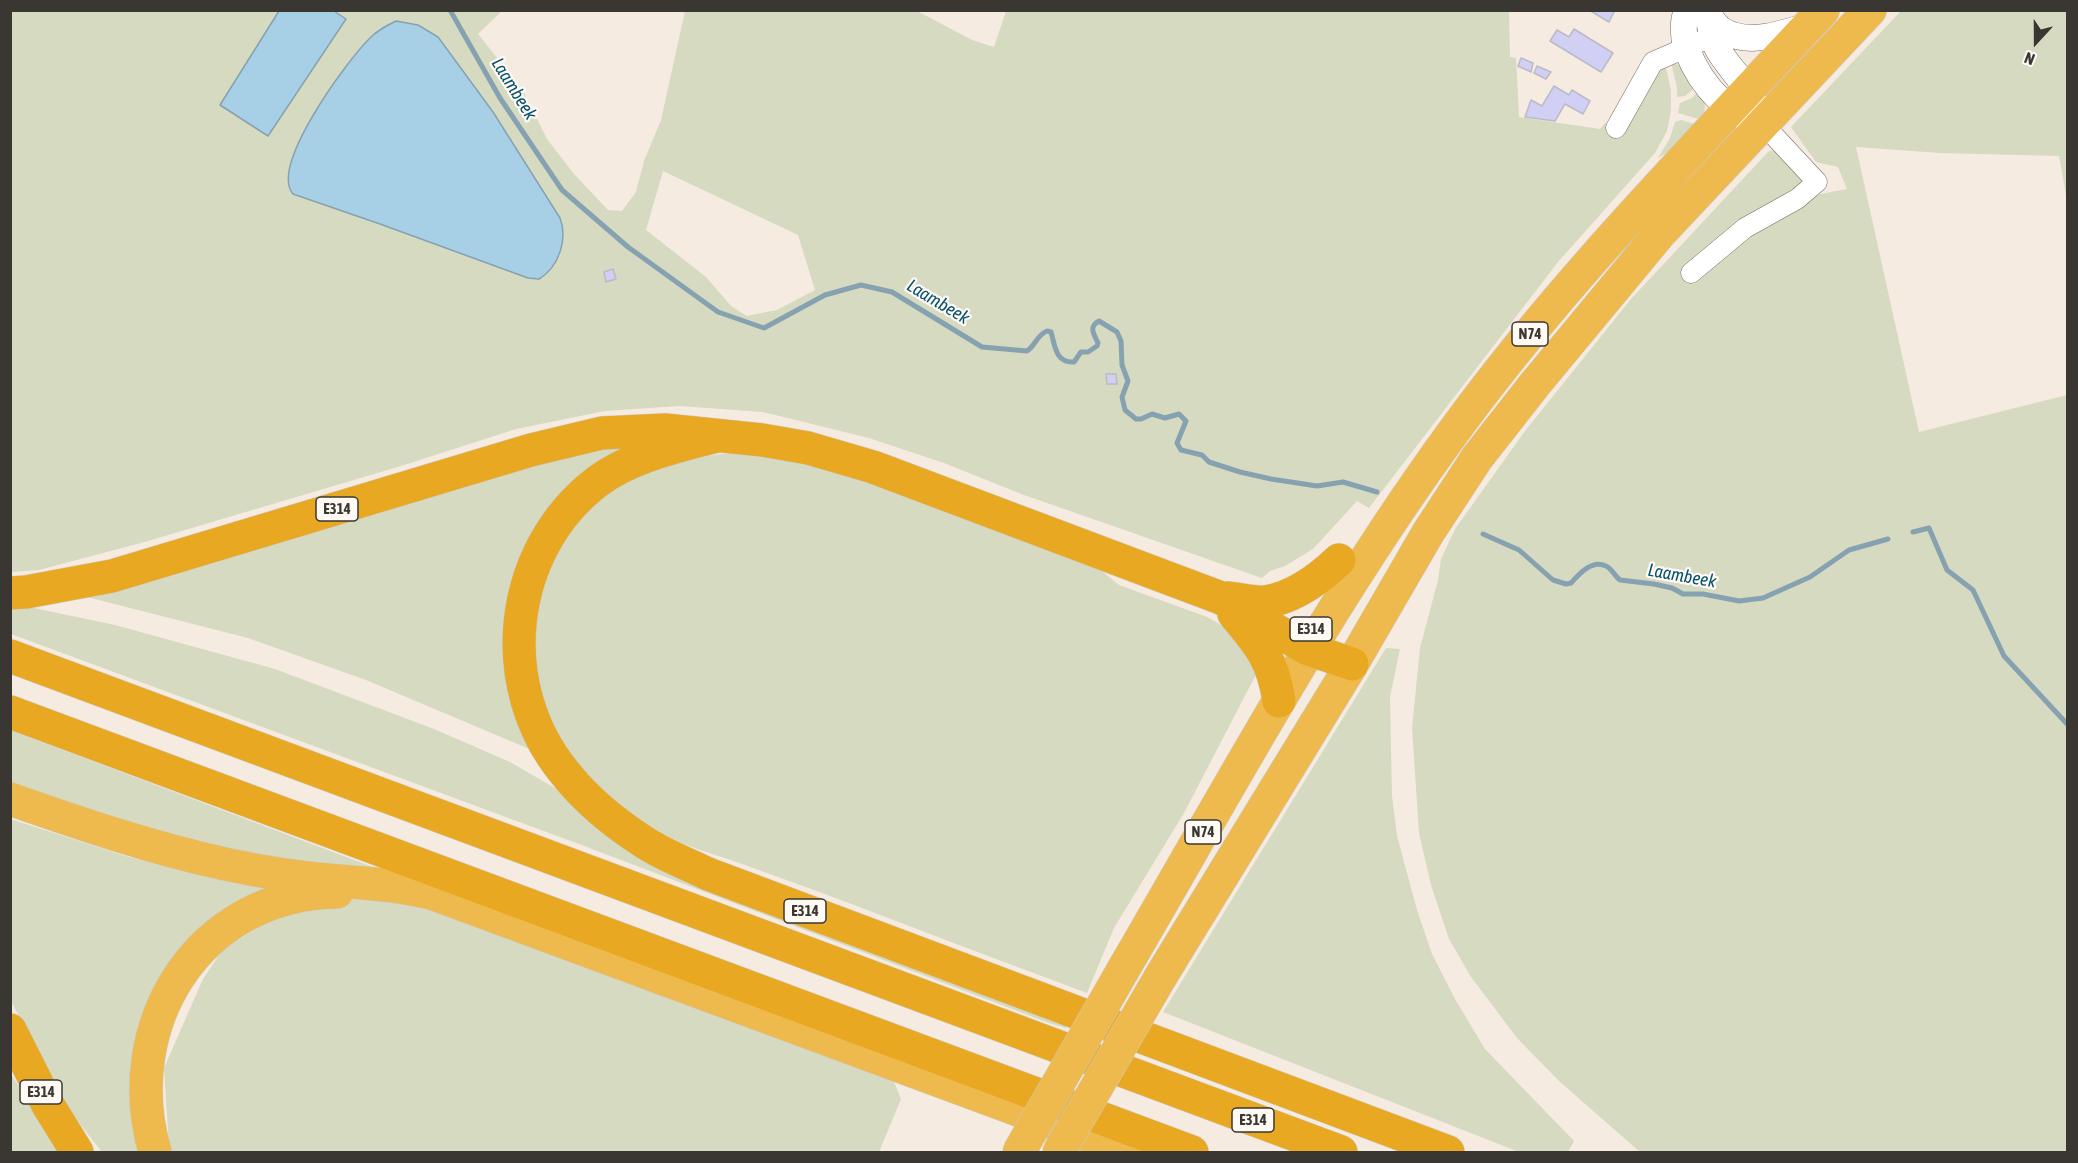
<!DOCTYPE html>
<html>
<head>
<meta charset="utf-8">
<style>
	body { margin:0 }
	#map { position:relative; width:2078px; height:1163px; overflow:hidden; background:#f5ebe1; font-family:"Asap Condensed",sans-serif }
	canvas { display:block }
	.frame { position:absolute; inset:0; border:12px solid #3a3733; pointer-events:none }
	.north { position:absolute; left:2006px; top:12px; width:60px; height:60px; -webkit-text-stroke:4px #fff9f3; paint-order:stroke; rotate:201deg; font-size:16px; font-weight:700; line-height:24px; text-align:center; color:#3a3733 }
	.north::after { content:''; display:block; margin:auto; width:21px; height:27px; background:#3a3733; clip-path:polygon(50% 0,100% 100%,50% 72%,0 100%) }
</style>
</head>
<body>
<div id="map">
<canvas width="2078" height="1163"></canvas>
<div class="frame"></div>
<div class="north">N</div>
</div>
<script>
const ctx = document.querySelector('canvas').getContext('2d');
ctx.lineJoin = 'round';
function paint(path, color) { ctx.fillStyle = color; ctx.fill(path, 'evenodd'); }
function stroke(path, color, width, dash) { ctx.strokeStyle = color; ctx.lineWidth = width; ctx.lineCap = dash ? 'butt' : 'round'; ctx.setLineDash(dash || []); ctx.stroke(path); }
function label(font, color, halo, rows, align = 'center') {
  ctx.font = font + ' "Asap Condensed",sans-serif'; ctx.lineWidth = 4.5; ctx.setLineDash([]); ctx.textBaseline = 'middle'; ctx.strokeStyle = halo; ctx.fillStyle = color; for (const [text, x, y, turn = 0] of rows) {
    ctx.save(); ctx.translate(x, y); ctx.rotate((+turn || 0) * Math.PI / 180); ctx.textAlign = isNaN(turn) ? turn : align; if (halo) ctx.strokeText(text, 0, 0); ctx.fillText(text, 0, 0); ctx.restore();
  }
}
const green = new Path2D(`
	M11 11H279L220 105 346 19 334 11H502L478 34 522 89 547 139 574 174 608 210 622 211 636 192 644 161 661 120 685 11H917L972 40 994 47 1006 11H1509L1510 57 1516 58 1519 117 1600 129 1605 123 1622 132 1658 68 1665 64 1671 90V110L1667 131 1655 153 1558 262 1369 508 1357 501 1313 549 1285 566 1270 571 1262 578 1024 495 944 463 869 438 763 412 680 406 605 411 516 429 401 466 148 541 39 570 11 572ZM396 21 418 25 438 37 493 112 560 218 563 231 558 256 528 278 380 224 293 194C269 166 347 60 369 39 377 31 386 26 396 21ZM663 171 798 235 815 290 777 310 747 316 731 306 706 277 646 230Z
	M1901 11H2067V201L2059 156 1940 153 1856 147 1919 432 2067 395V1152H1640L1559 1081 1517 1038 1471 977 1449 939 1431 885 1419 833 1412 728 1420 648 1438 580 1441 559 1455 529 1525 431 1631 299 1769 151 1779 150 1801 172 1802 182 1792 194 1795 199 1847 189 1838 167 1816 162 1791 127Z
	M1671 63 1680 65 1698 85 1685 96 1677 97V87Z
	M1700 89C1706 100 1706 109 1702 120L1678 113 1680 103 1692 98Z
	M1681 120 1698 125 1680 145 1658 158 1670 138 1675 122Z
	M637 437 530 558 534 751 366 680 248 638 75 594Z
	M736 453 778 457 828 468 1097 567 1119 585 1207 617 1234 632 1261 665 1184 813 1114 928 1087 993C1007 963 927 933 846 902 807 887 767 873 728 859 710 853 692 848 675 840 610 811 549 750 537 677 531 636 536 591 557 555 575 522 606 486 643 472 653 468 665 466 677 463 699 457 713 454 736 453Z
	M10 603 115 625 275 669 434 729 510 762 555 788 606 828 1071 1019 1066 1028 1049 1023 587 847 11 634Z
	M1386 648 1400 649 1390 697 1392 796 1397 836 1417 910 1432 954 1455 999 1485 1049 1574 1141 1568 1152H1519L1163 1012Z
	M10 730 394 875 335 872 130 827 11 787Z
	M10 819 129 857 267 887 230 907 165 980 146 1152H102L65 1105 11 1001Z
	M376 897 406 900 892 1077 901 1099 879 1152H172L169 1146 164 1068 203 979 223 949 268 921 329 900Z
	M11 1074 60 1152H11Z`);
const water = new Path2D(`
	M279 11H334L346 19 268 136 220 105Z
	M396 21 418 25 438 37 493 112 560 218C568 239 559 267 539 279L528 278 380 224 293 194C269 166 347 61 369 39 376 31 386 26 396 21Z`);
const stream = new Path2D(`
	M450 10 500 98 562 190 628 247 718 312 764 328 825 295 861 285 892 292 982 347 1027 351C1035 346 1037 335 1047 331L1051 332C1055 345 1055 363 1074 362L1081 352H1088L1097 346 1098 343C1094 334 1088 327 1099 321L1117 332 1121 341 1122 365 1128 381 1122 397 1125 410 1136 419H1141L1152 414 1165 418 1179 414 1186 421 1177 443 1181 450 1202 455 1209 462 1240 472 1271 479 1317 486 1343 482 1377 492
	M1913 532 1929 528 1947 570 1973 590 2004 656 2068 725
	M1483 534 1519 550 1553 580 1566 584 1571 583C1579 574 1592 559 1606 566 1611 568 1615 576 1620 580L1654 584 1672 588 1683 594H1703L1739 601 1763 598 1810 577 1849 550 1888 539`);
const building = new Path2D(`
	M1589 10H1615L1609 22Z
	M1574 29 1613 53 1601 72 1550 41 1557 30 1569 37Z
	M1521 58 1533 63 1531 72 1518 66Z
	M1537 66 1551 72 1546 79 1534 73Z
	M1554 86 1569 95 1572 90 1590 101 1583 114 1565 104 1555 121 1525 117 1531 100 1542 106Z
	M613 269 616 279 606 282 604 272Z
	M1106 374H1116L1117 384H1107Z`);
const minor = new Path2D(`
	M1616 128 1653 62 1713 36
	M1691 273 1745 228 1797 199 1817 182 1764 125`);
const tertiary = new Path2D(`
	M1687 10C1674 45 1703 87 1730 109 1738 116 1753 120 1764 125
	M1709 10C1708 58 1740 68 1755 104
	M1709 16C1713 21 1717 27 1722 30 1747 46 1782 34 1807 26`);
const trunk = new Path2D(`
	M10 799C81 824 152 848 225 864 262 872 301 878 339 881 372 884 402 885 434 894L1132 1152
	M1127 963C1232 783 1331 599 1454 431 1564 280 1696 147 1823 10
	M1161 976 1352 664 1428 533 1477 458 1535 384 1661 232 1870 10
	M155 1152C118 1025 198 894 337 892`);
const motorway = new Path2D(`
	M716 436C676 447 632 456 598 481 507 550 493 686 565 773 587 801 617 825 647 844 666 856 688 864 708 874L1448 1152
	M10 593 26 592 112 576 531 450 602 433 665 430 762 440 808 448 873 467 1221 598 1308 649 1352 664
	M1227 598C1239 599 1253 603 1265 602 1293 598 1319 579 1339 560
	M1234 614C1260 645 1273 660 1279 701
	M10 656 1341 1152
	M10 712 1192 1152
	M10 1030 48 1105 77 1152`);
const trunkBridge = new Path2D(`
	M1019 1152 1127 963
	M1059 1152 1161 976`);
const shields = [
	[1530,334,36],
	[337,509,42],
	[1311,629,42],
	[1203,832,36],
	[805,911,42],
	[41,1092,42],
	[1253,1120,42]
];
const shieldNames = [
	["N74",1530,334],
	["E314",337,509],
	["E314",1311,629],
	["N74",1203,832],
	["E314",805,911],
	["E314",41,1092],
	["E314",1253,1120]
];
const waterNames = [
	["Laambeek",514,89,58],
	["Laambeek",938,302,31],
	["Laambeek",1682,576,10]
];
paint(green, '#d6dac0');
paint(water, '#a7d0e7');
stroke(water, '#86a2b1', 1.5);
stroke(stream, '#86a2b1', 5);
paint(building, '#d2cff5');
stroke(building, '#bbbac6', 1.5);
stroke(minor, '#756d64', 21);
stroke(tertiary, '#756d64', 27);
stroke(trunk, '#cccbca', 34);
stroke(motorway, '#cccbca', 34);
stroke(minor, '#fff', 20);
stroke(tertiary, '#fff', 26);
stroke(trunk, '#eeba4e', 33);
stroke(motorway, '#e9a821', 33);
stroke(trunkBridge, '#cccbca', 34, []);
stroke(trunkBridge, '#eeba4e', 33);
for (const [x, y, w] of shields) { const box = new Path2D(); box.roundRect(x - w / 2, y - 12, w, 24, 4.5); ctx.fillStyle = '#fff9f3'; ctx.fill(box); stroke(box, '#3a3733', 1.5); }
label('bold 15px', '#3a3733', null, shieldNames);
label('italic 18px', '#045271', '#fff9f3', waterNames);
</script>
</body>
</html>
